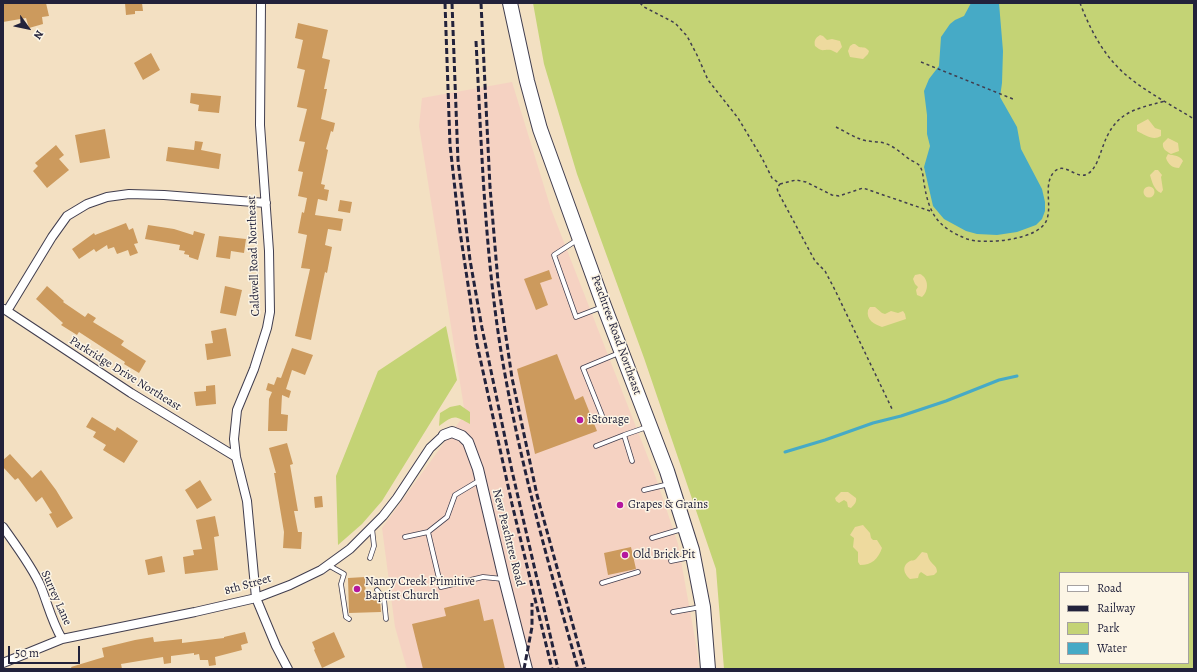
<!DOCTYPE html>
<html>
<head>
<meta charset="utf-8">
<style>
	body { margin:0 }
	#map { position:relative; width:1197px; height:672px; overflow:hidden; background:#f3e0c2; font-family:Alegreya,serif }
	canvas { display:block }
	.frame { position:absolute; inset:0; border:4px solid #22223b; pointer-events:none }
	.legend { position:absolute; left:1059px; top:572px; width:130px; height:92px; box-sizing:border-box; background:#fcf5e5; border:1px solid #a5a1a1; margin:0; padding:5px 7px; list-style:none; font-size:12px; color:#22223b }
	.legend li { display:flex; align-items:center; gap:8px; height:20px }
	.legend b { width:20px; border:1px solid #a5a1a1 }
	.north { position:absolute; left:8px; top:8px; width:40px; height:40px; -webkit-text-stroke:3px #fcf5e5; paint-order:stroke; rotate:123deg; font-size:11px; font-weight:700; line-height:16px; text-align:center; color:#22223b }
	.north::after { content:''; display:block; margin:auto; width:14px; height:18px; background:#22223b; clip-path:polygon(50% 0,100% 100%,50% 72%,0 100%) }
	.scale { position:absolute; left:8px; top:646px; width:72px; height:18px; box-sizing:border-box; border:2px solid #22223b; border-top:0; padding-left:5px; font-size:12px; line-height:14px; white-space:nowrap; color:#22223b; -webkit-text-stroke:3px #fcf5e5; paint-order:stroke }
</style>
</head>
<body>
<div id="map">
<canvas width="1197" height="672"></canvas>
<div class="frame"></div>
<ul class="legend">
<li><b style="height:5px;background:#fff"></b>Road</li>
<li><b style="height:5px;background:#22223b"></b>Railway</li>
<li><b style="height:11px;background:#c4d375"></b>Park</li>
<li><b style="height:11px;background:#46aac6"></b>Water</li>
</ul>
<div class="north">N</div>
<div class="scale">50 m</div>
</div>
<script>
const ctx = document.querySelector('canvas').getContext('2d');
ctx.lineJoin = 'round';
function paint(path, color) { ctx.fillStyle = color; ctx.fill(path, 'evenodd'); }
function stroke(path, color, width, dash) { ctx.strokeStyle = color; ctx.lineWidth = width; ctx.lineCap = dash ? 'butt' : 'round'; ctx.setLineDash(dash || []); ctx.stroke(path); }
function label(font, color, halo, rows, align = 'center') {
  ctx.font = font + ' Alegreya,serif'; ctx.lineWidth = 3; ctx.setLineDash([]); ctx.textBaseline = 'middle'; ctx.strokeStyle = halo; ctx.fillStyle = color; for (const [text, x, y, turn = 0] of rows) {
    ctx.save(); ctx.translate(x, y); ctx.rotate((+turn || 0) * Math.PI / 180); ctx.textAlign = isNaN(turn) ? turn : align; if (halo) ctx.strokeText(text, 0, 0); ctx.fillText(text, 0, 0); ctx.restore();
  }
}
const built = new Path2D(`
	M512 82 551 209 656 478 678 544 697 650 699 669H407L395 627 382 528 465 414 419 126 422 98Z`);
const green = new Path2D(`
	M533 3H1194V669H724L716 569 644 358 577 174 544 64ZM1060 573H1188V663H1060Z
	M446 326 457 380 382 501 362 524 338 545 336 476 378 371Z
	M460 405 470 412V424C454 415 454 415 439 426L440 413 450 407Z`);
const sand = new Path2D(`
	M820 35 823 36 827 40 832 39 840 41 842 47 837 53C835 52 833 51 831 50 822 49 824 53 815 46 814 41 815 38 820 35Z
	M853 44H855L859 47C863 48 865 46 869 51L868 54 863 59 850 57 848 51 850 46Z
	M1148 119 1155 128 1161 130V136C1153 141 1145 135 1137 131V125Z
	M1168 138 1178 143 1179 151 1171 154C1166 151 1162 149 1163 143Z
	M1168 154C1174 156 1180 155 1183 161L1179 168C1172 168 1168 164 1166 158Z
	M1155 170H1158L1162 175 1161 177 1163 190 1161 193C1154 190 1152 182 1150 175Z
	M1143.5 192a5.5 5.5 0 1 1 11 0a5.5 5.5 0 1 1-11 0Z
	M920 274C929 278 929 291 922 297L917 295 916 290 918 287 915 284 913 279 915 275Z
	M870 307H875L882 313 885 314 891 311 898 313 903 311 905 314 906 319 882 327C874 324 866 320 868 310Z
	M841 492H848L856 498C857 502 854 505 851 508L848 507 847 502 844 500 839 503 836 501 835 498Z
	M863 525 870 533 871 538 873 540H877L882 548C878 559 872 565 860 565L858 562V552L853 547 854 538 850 535 855 527Z
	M922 552 927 553C928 555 928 557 929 559 932 565 937 565 937 572L934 575 927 576 921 572 919 574 918 578 910 579C904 574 901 566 910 561 912 560 914 561 916 559 918 557 920 554 922 552Z`);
const water = new Path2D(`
	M971 3H999L1003 51 1002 83 1000 97 1017 127 1021 149 1042 189 1045 202V211L1042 219 1036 225 1017 232 997 235 977 234 966 231 944 219 933 206 924 167 930 146 927 134V115L924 91 929 79 939 66 941 37 950 24 955 20 964 16Z`);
const stream = new Path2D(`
	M785 452 825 440 873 423 901 416 946 401 999 380 1017 376`);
const building = new Path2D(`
	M3 3H46L49 16 42 17 43 24 29 28 26 18 3 22Z
	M125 3H142L143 11H135V14L126 15Z
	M298 23 328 30 322 58 330 60 324 89H327L321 119 335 123 333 132 331 131 326 149 328 150 321 184 325 185 324 189 329 190 327 201 318 199 315 215 343 219 341 231 328 229 325 245 332 247 327 273 325 272 311 340 295 336 310 269 301 268 307 235 298 233 302 212 304 213 307 198 298 196 303 172 298 171 305 142 299 141 307 109 297 107 305 70 297 68 303 40 295 38Z
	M151 53 160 70 143 80 134 63Z
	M191 93 221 96 219 113 198 111 199 105 190 103Z
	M105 129 110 158 80 163 75 135Z
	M195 141 203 142 201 150 221 154 219 169 166 161 168 147 194 150Z
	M56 145 64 155 59 159 69 170 47 188 33 171 38 166 35 163Z
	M340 200 352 202 350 213 338 211Z
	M126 223 129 230 133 228 138 243 134 244 138 253 130 256 128 250 117 254 114 247 108 249 107 245 96 252 94 249 79 259 72 249 94 233 95 235Z
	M148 225 174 229 193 235 194 231 205 234 198 260 189 257V255L184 254 185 251 179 250 180 245 145 239Z
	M219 236 246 239 244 253 231 251 230 259 216 257Z
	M549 270 552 279 540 283 548 305 536 310 524 279Z
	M47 286 64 301 63 302 85 317 88 313 96 318 93 322 124 341 121 345 146 361 139 373 124 364 125 362 79 332 77 335 61 325 63 323 36 299Z
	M225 286 242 290 236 316 220 313Z
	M226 328 231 356 207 360 205 344 213 343 211 331Z
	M292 348 313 355 305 375 292 370 286 389 291 391 289 398 282 395 281 414 288 415 287 431H268L269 399 272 392 266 390 268 383 274 385 277 377 281 378Z
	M557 354 575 400 583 396 597 431 535 454 517 369Z
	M215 385 216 404 196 406 194 392 206 391V386Z
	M92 417 115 431 117 427 138 441 124 463 103 450 106 445 93 437 96 432 86 427Z
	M287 443 293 464 290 465 298 511H294L298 532H302L301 549 283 548 284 532 274 473H276L269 448Z
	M10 454 32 478 41 470 56 490 73 518 57 528 49 514 52 513 42 497 36 502 18 478 15 480 3 467V460Z
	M200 480 212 500 197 509 185 490Z
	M322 496 323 507 315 508 314 497Z
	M215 516 219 536 214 537 218 570 185 574 183 557 194 555 193 550 202 549 196 520Z
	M631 547 636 569 608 575 604 553Z
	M162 556 165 572 148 575 145 560Z
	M365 577 366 600H380L381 612 349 613 348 578Z
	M479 599 484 621 493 619 505 669H423L412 624 446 616 444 608Z
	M245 632 248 643 241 645 242 650 215 657 216 665 209 666 208 660H200L199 654 194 655V653L171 656V663L164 664 163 657 121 664 122 669H72L71 667 104 657 102 648 135 640 153 637 154 642 182 639V643L224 638V637Z
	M334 632 345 657 322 668 314 650 315 649 312 642Z`);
const path = new Path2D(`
	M640 3 644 7 675 23 687 36 697 55 708 80 738 118 762 158 772 178 780 184 777 188 778 192 815 261 825 271 835 290 893 411
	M1080 3C1091 32 1106 60 1131 79 1150 94 1173 106 1194 119
	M921 62 1013 99
	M836 127C844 131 852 136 860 139 867 142 876 141 884 143 894 146 901 153 909 159 912 161 917 163 919 165 923 170 923 177 924 183 929 214 937 227 967 239 985 245 1041 240 1047 219 1052 205 1043 184 1054 172 1065 160 1077 182 1089 173 1096 168 1099 157 1102 149 1114 113 1131 110 1165 101
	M780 184 796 180 806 182 832 195 839 196 863 188 930 211`);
const service = new Path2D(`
	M577 240 554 255 576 317 602 307
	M603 418 583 368 619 353
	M596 446 624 435
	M632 461 624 435 647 427
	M644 490 669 484
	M428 532 447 517 455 495 480 480
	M405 537 428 532 441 587 483 577 503 579
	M652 538 682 529
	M370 558 374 546 372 528
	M671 561 691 557
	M328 565 344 574 341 584 346 617 349 619
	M602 583 638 572
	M377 590 384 599 386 619
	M673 612 701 607`);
const minor = new Path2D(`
	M261 3 260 125 269 251 270 312 267 328 254 369 237 410 234 439 236 457 247 501 256 598 276 646 288 669
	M4 309 131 393 236 457
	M7 311 52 237 67 216 87 204 107 197 129 194 164 195 266 203
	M3 527C15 544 33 568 41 587 48 605 52 622 62 639
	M3 663 62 639 195 612 256 598 290 585 321 570 350 549 383 516 397 498 430 448 444 435`);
const tertiary = new Path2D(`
	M444 435 452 432 462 436 468 442 478 469 504 579 527 669`);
const trunk = new Path2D(`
	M510 3 527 81 540 129 604 306 667 471 692 550 703 607 708 669`);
const rail = new Path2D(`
	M445 3 450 145 459 225 477 344 512 504 552 669
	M452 3 458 161 470 260 482 328 512 471 558 669
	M481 3 490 187 498 282 512 378 537 495 585 669
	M476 41C482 154 485 268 506 380 524 478 551 573 578 669
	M524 669 532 627V603`);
const markers = [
	[580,420,4,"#b5179e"],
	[620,505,4,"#b5179e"],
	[625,555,4,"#b5179e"],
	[357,589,4,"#b5179e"]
];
const streetNames = [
	["Caldwell Road Northeast",254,256,-92],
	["Peachtree Road Northeast",616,335,70],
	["Parkridge Drive Northeast",125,374,32],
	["New Peachtree Road",508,538,76],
	["8th Street",248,585,-16],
	["Surrey Lane",56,598,66]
];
const poiNames = [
	["iStorage",588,420],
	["Grapes & Grains",628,505],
	["Old Brick Pit",633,555],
	["Nancy Creek Primitive",365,582],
	["Baptist Church",365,596]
];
paint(built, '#f5d2c2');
paint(green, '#c4d375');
paint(sand, '#eeda9e');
paint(water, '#46aac6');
stroke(stream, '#46aac6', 3);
paint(building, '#cc9a5d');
stroke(service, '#413e4f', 5.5);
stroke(minor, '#413e4f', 10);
stroke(tertiary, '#413e4f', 12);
stroke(trunk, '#413e4f', 16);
stroke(path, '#413e4f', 1.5, [3, 3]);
stroke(service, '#fff', 4);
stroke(minor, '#fff', 8);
stroke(tertiary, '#fff', 10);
stroke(trunk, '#fff', 14);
stroke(rail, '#22223b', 3, [6, 3]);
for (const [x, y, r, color] of markers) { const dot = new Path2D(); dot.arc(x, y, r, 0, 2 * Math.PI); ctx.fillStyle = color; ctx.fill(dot); stroke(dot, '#fcf5e5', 1.5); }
label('12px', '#22223b', '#fcf5e5', streetNames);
label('12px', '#22223b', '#fcf5e5', poiNames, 'left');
</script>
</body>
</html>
